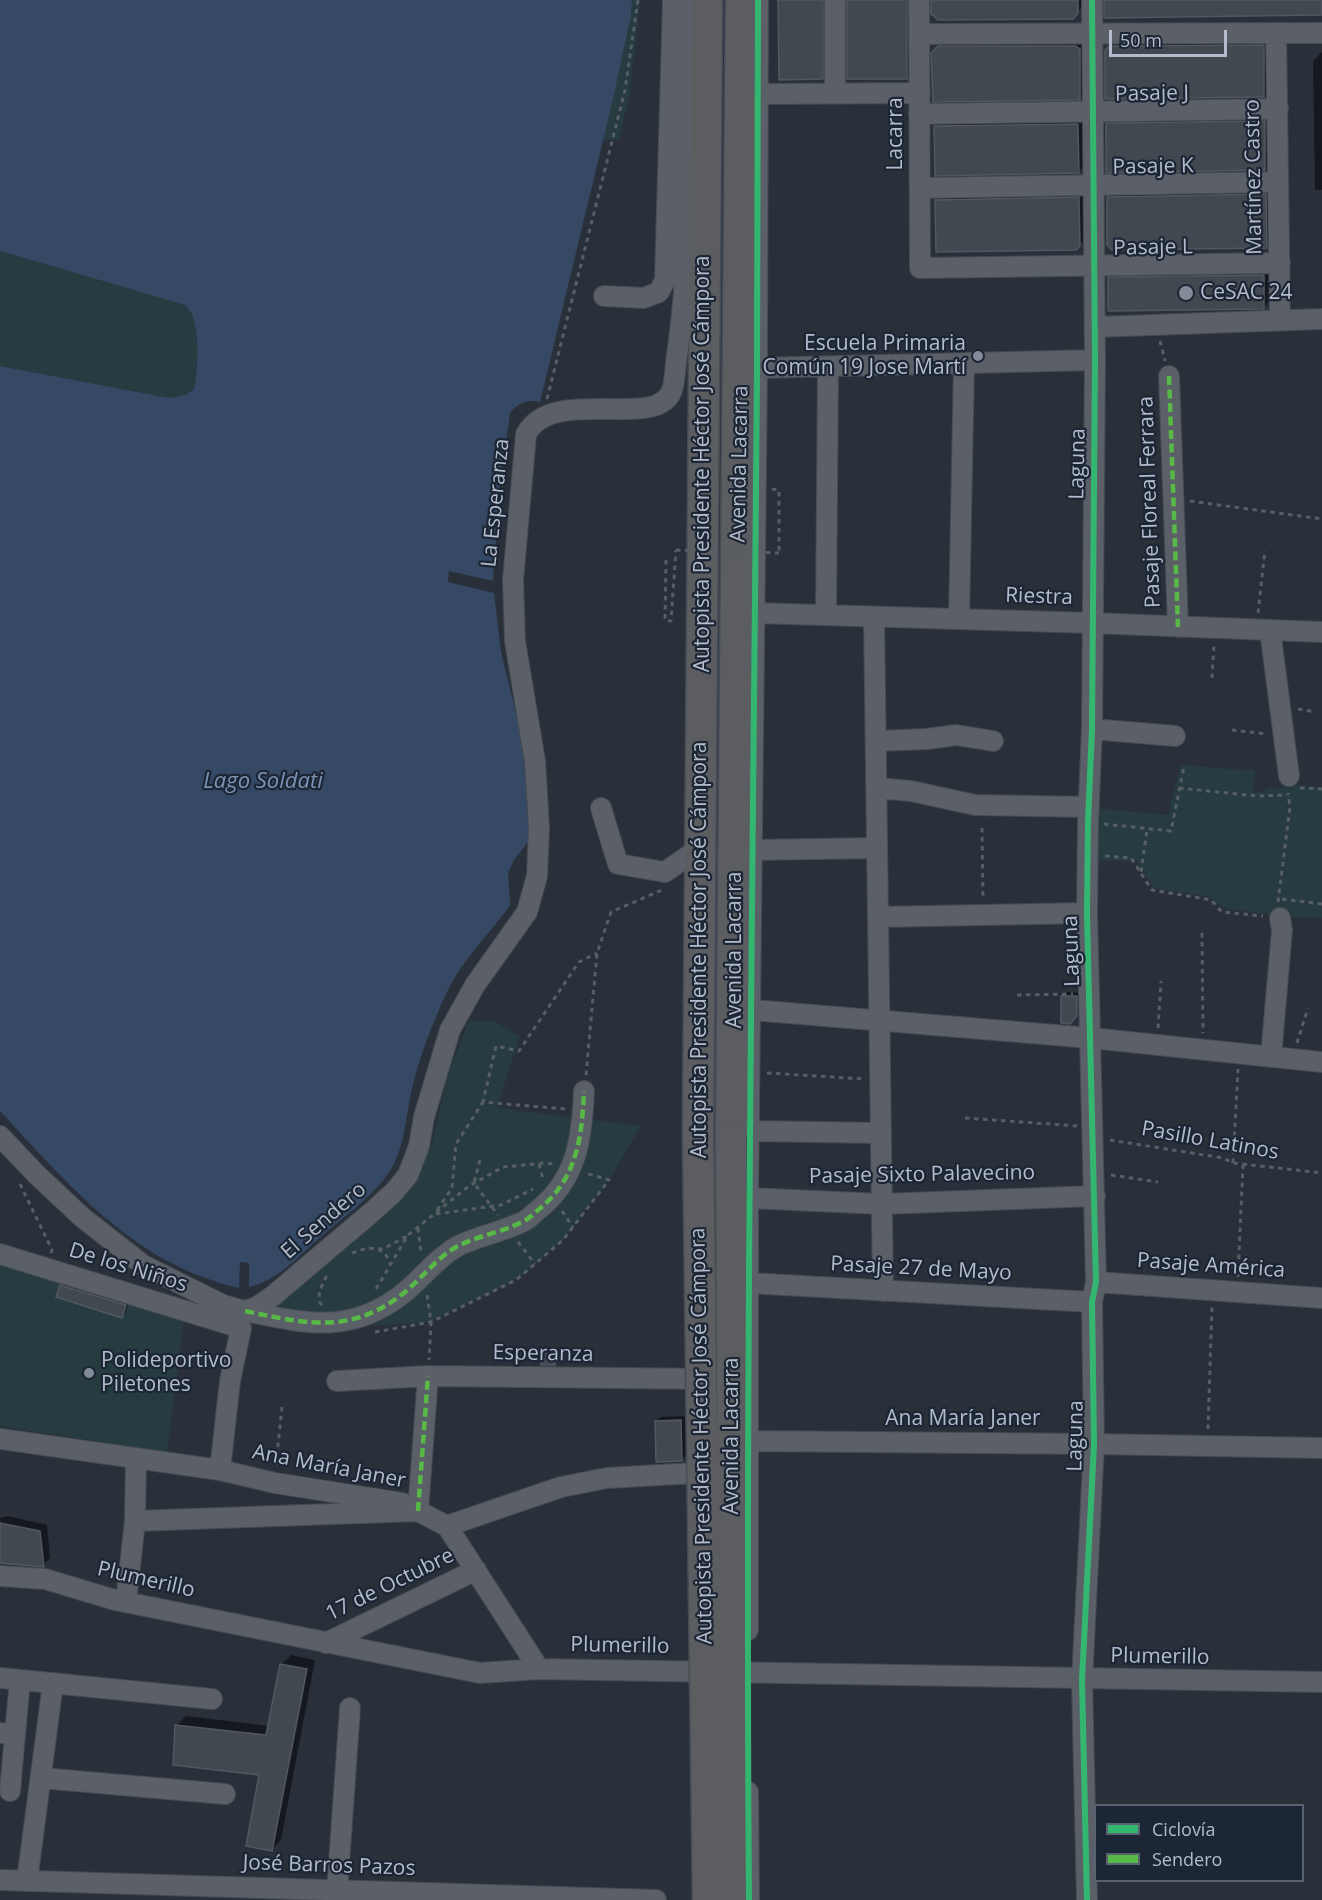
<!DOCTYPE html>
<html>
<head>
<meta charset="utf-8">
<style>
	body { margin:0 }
	#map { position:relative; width:1322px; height:1900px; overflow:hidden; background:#29303a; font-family:"Open Sans",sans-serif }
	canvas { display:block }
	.legend { position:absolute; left:1094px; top:1804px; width:210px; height:78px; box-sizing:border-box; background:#1c2635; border:2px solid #596271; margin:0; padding:8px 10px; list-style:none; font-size:18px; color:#b4bccb }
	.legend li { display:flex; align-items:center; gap:12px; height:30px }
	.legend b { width:30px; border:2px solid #596271 }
	.scale { position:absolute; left:1109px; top:30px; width:118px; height:27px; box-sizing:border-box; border:3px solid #b4bccb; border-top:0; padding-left:8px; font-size:18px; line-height:21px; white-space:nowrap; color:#b4bccb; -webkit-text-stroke:4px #1c2635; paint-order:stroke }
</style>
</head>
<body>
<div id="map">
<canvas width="1322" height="1900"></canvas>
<ul class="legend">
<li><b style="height:8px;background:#33b770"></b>Ciclovía</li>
<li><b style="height:8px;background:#58b947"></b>Sendero</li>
</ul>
<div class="scale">50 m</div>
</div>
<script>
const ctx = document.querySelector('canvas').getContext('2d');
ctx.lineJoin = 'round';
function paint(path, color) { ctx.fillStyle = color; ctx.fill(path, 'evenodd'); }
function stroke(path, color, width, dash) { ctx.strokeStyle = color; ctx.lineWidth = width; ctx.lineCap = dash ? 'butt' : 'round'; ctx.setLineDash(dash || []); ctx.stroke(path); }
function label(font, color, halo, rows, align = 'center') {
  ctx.font = font + ' "Open Sans",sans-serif'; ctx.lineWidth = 4.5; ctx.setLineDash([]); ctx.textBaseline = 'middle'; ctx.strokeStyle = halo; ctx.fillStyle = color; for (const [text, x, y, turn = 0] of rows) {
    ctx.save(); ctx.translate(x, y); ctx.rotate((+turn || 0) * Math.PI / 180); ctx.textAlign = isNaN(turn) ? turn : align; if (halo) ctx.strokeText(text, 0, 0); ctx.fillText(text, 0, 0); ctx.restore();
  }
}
const green = new Path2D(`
	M574 0H640L630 93 619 140 603 139 578 242Z
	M0 251 185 305C187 308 192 313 193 317 199 333 198 372 194 389L185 395 169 398 0 366Z
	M1181 765 1255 771 1253 791 1264 792 1268 788 1282 789 1285 784 1322 787V918L1288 917 1224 908 1210 897 1154 888 1137 861 1093 860 1092 808 1168 815Z
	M469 1021H494L520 1036 497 1108 641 1126 609 1180 563 1240 516 1280 431 1322 322 1329 267 1313 285 1292 380 1219 406 1193 417 1176 432 1144 448 1074Z
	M0 1262 184 1319 167 1452 0 1426Z`);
const water = new Path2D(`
	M0 0H632L631 15 614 95 540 402C528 399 518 403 510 413L499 493 493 581 449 571 448 582 494 593 501 652 524 745 535 829 528 842 514 860 508 873 510 905C490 934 461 961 446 994 432 1025 418 1060 411 1093 406 1117 405 1142 394 1164 379 1193 341 1219 316 1241 297 1258 275 1282 249 1287V1263L240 1262 239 1288C134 1264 70 1186 0 1111V366L169 398 185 395 194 389C198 372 199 332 193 317 192 313 187 308 185 305L0 251Z`);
const shadow = new Path2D(`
	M780 0H827V73L822 78Z
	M848 0H911V73L907 78Z
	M931 0H1082V7L1072 17Z
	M1268 41V91L1264 96 1107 51 1115 42Z
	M944 42H1081L1083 44 1084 94 1080 98 933 54Z
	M1322 52V190H1315L1313 61Z
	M1269 117V164L1265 169 1107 124 1112 120Z
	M1082 120 1083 167 1079 172 936 126 940 122Z
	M1270 190 1271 242 1266 247 1108 198 1113 193Z
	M1083 194 1084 240 1075 249 937 200 941 196Z
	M1273 266V298L1263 308 1109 278 1119 268Z
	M1067 992 1081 993V1010L1070 1023 1062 997Z
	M65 1281 129 1301 126 1312 121 1317 61 1286Z
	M558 1347 556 1361 554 1363 541 1350Z
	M685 1416 686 1455 681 1460 657 1421 661 1417Z
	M8 1516 47 1525 50 1558 43 1565 0 1562V1518Z
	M291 1655 315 1660 281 1840 272 1849 261 1774 176 1726 186 1716 270 1726 281 1665Z`);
const building = new Path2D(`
	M778 0H823V79L779 80Z
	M847 0H907V79H847Z
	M931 0H1078V13L1073 19 938 20 931 14Z
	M1104 0H1322V15L1104 18Z
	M1264 45V97L1105 99V50L1109 46Z
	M938 46H1076L1080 49V100L933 102 931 53Z
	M1265 121V170L1106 173V123Z
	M1078 124 1079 173 935 176 934 126Z
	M1266 194 1267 248 1112 250 1107 245V197Z
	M1079 197 1080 246 1076 250 936 252 935 200Z
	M1264 275V309L1108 311V277Z
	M1061 996H1077V1016L1070 1024 1061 1023Z
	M60 1285 126 1305 122 1318 56 1297Z
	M557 1348 555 1365H541L540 1350Z
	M681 1420 682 1461 656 1462 655 1421Z
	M0 1523 40 1531 44 1567 0 1563Z
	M280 1664 307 1669 272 1851 246 1846 259 1775 173 1765 175 1725 266 1735Z`);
const path = new Path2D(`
	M1160 341 1165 361
	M547 399 625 90 638 0
	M772 489 779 490V553
	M1190 501 1322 519
	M666 560 665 620 671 621 676 550
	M1258 613 1265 550
	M1212 678 1214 645
	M1298 709 1315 712
	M1232 730 1268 734
	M1179 788 1257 796 1287 795
	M1300 788 1322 789
	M1104 824 1171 831 1184 767
	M982 828 983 898
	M1105 856 1131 858 1152 890 1211 900 1222 912 1263 916
	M1141 872 1147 830
	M1282 899 1322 904
	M1278 902 1290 807 1288 793
	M1202 933 1203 1033
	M1017 995 1073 994
	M1158 1028 1161 981
	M1297 1043 1308 1008
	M767 1073 865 1079
	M586 1075 597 953 611 912 662 890
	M565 1109 483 1102 496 1046 519 1051 579 962 597 953
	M965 1118 1077 1126
	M1110 1140 1223 1158 1233 1163 1322 1173
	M480 1160 474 1183 498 1215
	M1233 1163 1238 1069
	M539 1164 543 1179
	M1111 1175 1158 1182
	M20 1184 52 1250 51 1254
	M437 1210 452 1188 456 1144 483 1102
	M562 1211 573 1227
	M436 1214 501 1205 533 1189
	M418 1228 421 1252
	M518 1242 535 1264
	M378 1249 386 1255 390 1263
	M352 1253 367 1248 383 1249 407 1236
	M1238 1277 1243 1165
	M376 1289 408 1235 469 1186 503 1167 545 1163 553 1164
	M427 1295 431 1322 429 1360
	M322 1305 320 1303 319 1292 328 1273
	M375 1332 431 1322 516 1280 563 1240 609 1180 585 1173
	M1208 1429 1212 1306
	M276 1465 282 1407`);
const minor = new Path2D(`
	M835 0V94
	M919 0 920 268 1280 263
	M1276 33 1280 320
	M920 34 1322 33
	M757 94 920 93
	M919 114 1278 109
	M921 188 1278 182
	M604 296 644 298 659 292 665 280 673 0
	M1095 327 1322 319
	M757 368 1095 360
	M1169 376 1178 627
	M755 613 1092 623 1322 632
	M826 615 828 368
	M874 617 883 1291
	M959 619 964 364
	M1270 630 1289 776
	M1092 729 1175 736
	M876 741 927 739 956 735 993 741
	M877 788 911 791 975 805 1089 807
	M601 808 618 864 665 872 701 847
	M752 850 877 848
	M878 917 1087 913
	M752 1010 1091 1038 1322 1062
	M1271 1057 1282 930 1280 918
	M750 1131 881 1133
	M0 1136 37 1175 83 1218 143 1265 223 1305 245 1311 257 1307 274 1295 372 1212 394 1192 408 1175 419 1146 424 1117 450 1030 475 985 527 912 537 876 539 827 535 761 515 641 513 580 526 434C554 384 658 432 672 390 675 381 675 371 676 362 680 334 683 307 685 279L687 0
	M748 1198 882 1204 1095 1196
	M0 1254 241 1328 230 1381 220 1470
	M1096 1282 1322 1298
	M748 1283 1092 1302
	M245 1311C307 1324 352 1335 405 1292 423 1277 436 1259 456 1247 477 1236 499 1233 520 1223 527 1221 533 1214 538 1210 577 1179 582 1138 584 1091
	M337 1381 428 1376 712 1379
	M0 1439 220 1470 275 1483 402 1503 447 1526 561 1487 607 1478 713 1472
	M748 1441 1094 1444 1322 1448
	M135 1521 418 1511 428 1376
	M447 1526 539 1669
	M0 1576 45 1579 115 1600 480 1673 539 1669 1322 1682
	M126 1602 135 1521 136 1458
	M748 1630V1198L757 368 758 0
	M326 1643 476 1570
	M0 1678 212 1699
	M0 1733 15 1734 20 1680
	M41 1778 225 1794
	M10 1791 15 1734
	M748 1792 749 1900
	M0 1880 656 1900
	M27 1881 53 1683
	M337 1891 350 1708
	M1087 1900 1082 1680 1094 1444 1092 1302 1096 1282 1087 913 1088 822 1092 729 1095 360 1092 0`);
const highway = new Path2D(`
	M698 1134 707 0
	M731 1135 741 0`);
const pathBridge = new Path2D(`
	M676 550 779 553`);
const highwayBridge = new Path2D(`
	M698 1134 708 1900
	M731 1135 734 1900`);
const quiet = new Path2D(`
	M1169 376 1178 627
	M245 1311C307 1324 352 1335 405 1292 423 1277 436 1259 456 1247 477 1236 499 1233 520 1223 527 1221 533 1214 538 1210 577 1179 582 1138 584 1091
	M418 1511 428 1376`);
const cycleway = new Path2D(`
	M749 1900C745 1391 753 882 757 372 758 248 757 124 758 0
	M1087 1900 1082 1680 1094 1444 1092 1302 1096 1282 1087 913 1088 822 1092 729 1095 360 1092 0`);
const markers = [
	[1186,293,8,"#838b98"],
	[978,356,6,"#838b98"],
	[89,1373,6,"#838b98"]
];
const streetNames = [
	["Pasaje J",1152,94,-1],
	["Lacarra",896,134,-90],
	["Pasaje K",1153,167,-1],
	["Martínez Castro",1254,177,-91],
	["Pasaje L",1153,248,-1],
	["Autopista Presidente Héctor José Cámpora",703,464,-90],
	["Avenida Lacarra",740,464,-89],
	["Laguna",1078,464,-89],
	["Pasaje Floreal Ferrara",1150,502,-92],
	["La Esperanza",496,503,-84],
	["Riestra",1039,597,2],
	["Autopista Presidente Héctor José Cámpora",700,950,-90],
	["Avenida Lacarra",735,950,-90],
	["Laguna",1072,951,-92],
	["Pasillo Latinos",1210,1141,10],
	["Pasaje Sixto Palavecino",922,1175,-1],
	["El Sendero",324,1221,-41],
	["Pasaje América",1211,1266,4],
	["De los Niños",128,1268,17],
	["Pasaje 27 de Mayo",921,1269,3],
	["Esperanza",543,1354,1],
	["Ana María Janer",963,1419],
	["Autopista Presidente Héctor José Cámpora",702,1436,-91],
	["Avenida Lacarra",732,1436,-90],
	["Laguna",1076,1436,-89],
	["Ana María Janer",329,1467,11],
	["Plumerillo",146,1580,13],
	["17 de Octubre",390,1585,-26],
	["Plumerillo",620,1646,1],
	["Plumerillo",1160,1657,1],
	["José Barros Pazos",329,1866,2]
];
const poiNames = [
	["CeSAC 24",1200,293],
	["Escuela Primaria",966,344,"right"],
	["Común 19 Jose Martí",966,368,"right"],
	["Polideportivo",101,1361],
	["Piletones",101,1385]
];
const waterNames = [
	["Lago Soldati",263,782]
];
paint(green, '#263c40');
paint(water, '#354864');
paint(shadow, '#0007');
paint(building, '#424850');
stroke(building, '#515861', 1.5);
stroke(minor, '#464b52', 22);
stroke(highway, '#464c55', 33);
stroke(path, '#575e65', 3, [4.5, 4.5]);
stroke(minor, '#5b5f67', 20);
stroke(highway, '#5b5d61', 30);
stroke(highwayBridge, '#464c55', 33, []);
stroke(pathBridge, '#575e65', 3, [4.5, 4.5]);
stroke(highwayBridge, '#5b5d61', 30);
stroke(quiet, '#58b947', 4.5, [9, 4.5]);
stroke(cycleway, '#33b770', 6);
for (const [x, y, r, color] of markers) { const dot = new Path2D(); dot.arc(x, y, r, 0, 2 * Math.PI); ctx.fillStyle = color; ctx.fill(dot); stroke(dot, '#1c2635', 2); }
label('21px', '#b4bccb', '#1c2635', streetNames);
label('21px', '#b4bccb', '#1c2635', poiNames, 'left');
label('italic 22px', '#7a92b3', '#1c2635', waterNames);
</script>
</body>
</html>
